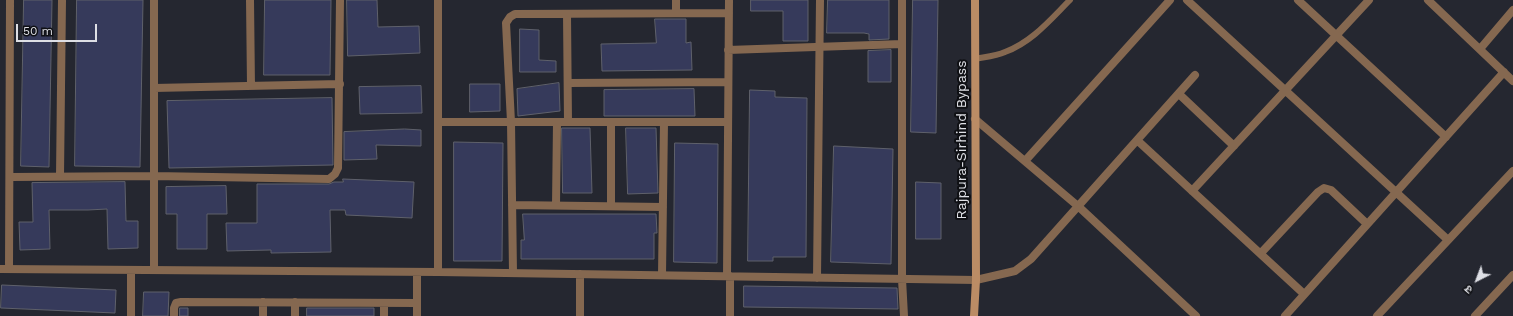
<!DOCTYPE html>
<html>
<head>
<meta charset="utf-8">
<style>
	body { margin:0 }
	#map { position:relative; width:1513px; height:316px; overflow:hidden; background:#252730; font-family:"Work Sans","Noto Sans Devanagari",sans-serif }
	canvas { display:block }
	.north { position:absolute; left:1457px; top:260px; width:40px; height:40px; -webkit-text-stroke:3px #0f1014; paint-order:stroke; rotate:222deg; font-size:11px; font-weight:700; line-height:16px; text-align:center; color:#dedfe5 }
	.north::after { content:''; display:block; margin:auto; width:14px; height:18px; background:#dedfe5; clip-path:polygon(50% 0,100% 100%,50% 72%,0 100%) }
	.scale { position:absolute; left:16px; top:24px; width:81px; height:18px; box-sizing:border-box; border:2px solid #dedfe5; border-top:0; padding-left:5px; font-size:12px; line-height:14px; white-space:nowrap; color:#dedfe5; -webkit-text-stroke:3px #0f1014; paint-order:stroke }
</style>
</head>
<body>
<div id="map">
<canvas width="1513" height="316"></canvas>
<div class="north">उ</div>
<div class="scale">50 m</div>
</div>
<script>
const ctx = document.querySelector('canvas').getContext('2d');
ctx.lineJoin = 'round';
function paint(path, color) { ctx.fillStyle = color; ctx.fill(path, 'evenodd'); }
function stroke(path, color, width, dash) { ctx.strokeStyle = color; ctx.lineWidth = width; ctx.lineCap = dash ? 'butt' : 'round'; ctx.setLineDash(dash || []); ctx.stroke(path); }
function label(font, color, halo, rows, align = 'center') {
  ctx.font = font + ' "Work Sans",sans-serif'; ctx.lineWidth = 4; ctx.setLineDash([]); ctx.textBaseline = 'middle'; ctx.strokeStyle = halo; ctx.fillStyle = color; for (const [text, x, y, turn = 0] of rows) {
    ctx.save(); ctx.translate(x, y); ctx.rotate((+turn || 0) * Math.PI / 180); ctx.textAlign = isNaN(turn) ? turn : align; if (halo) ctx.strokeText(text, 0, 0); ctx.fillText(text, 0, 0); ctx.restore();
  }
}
const building = new Path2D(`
	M24 0H52L49 167 21 166Z
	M77 0H143L140 167 75 166Z
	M265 0H331L330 75H264Z
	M347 0H377L378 27 419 26 420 53 348 56Z
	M751 0H808V41H783V11H751Z
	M828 0H889V39L869 40V34L864 33H827Z
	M913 0H938L936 133 911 132Z
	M655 19H686V43L691 42 692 70 602 71 601 44 656 43Z
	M520 29 539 30V60L556 61V72H520Z
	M891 50V82H868V51Z
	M559 83 560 111 518 116 517 89Z
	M470 84H500V111L470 112Z
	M421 86 422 113 360 114 359 87Z
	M694 89 695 116H604V90Z
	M750 90 775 91V97L807 98 806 257H773V261H748Z
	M332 98 333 165 169 168 167 101Z
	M562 128H590L592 193H563Z
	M626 128H656L658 193 628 194Z
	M405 129 421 130V146L376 145 377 159 344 160V132Z
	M454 142 503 143 502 261H454Z
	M675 143 718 144 717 263 674 262Z
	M834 146 893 149 891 264 831 262Z
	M343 179 414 182 412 218 346 215 345 210H330L331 252 271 253V250L227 251 226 223H257V184H329L334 182H343Z
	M125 182 126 221H138V248L108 249 107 209 88 210H49L50 249 20 250 19 222H33L32 183Z
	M916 182 941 183V239H916Z
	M226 186 227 214H207V249H177V214H166V187Z
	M523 214H656L657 233H654V259H521V240H524Z
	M2 285 116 290 115 313 1 308Z
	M744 286 897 288 898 309 744 307Z
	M144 292H169L168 316H143Z
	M180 308H188V316H180Z
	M307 308H374V316H307Z`);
const lane = new Path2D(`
	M975 59C985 57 996 56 1005 52 1032 42 1050 20 1070 0`);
const street = new Path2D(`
	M250 0 251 86
	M438 0V272
	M676 0V13
	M902 0V279L904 316
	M1187 0 1448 240
	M1298 0 1446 137
	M1428 0 1513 81
	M567 14 568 122
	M1480 49 1513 10
	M728 50 902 44
	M568 83 728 82
	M154 88 340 84
	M1179 94 1234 146
	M975 119 1079 207 1196 316
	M438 122H728
	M611 122V206
	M1138 141 1304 294
	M1025 161 1170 0
	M60 176 62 0
	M11 177 154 176 329 179 335 174 338 168 340 0
	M1192 191 1369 0
	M512 205 663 207
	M556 205 557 122
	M1261 253 1318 192 1324 188 1331 190 1366 223
	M0 269 438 272 976 280 1015 271 1031 259 1195 75
	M9 269 10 0
	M154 270V0
	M513 273 511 122 506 23 510 17 515 14 729 13
	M662 275 664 122
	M727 276 729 0
	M817 278 820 0
	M295 302V316
	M384 303V316
	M131 316V270
	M174 316V308L176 303 181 302 417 303
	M263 316V302
	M417 316V272
	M580 316V274
	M730 316V276
	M1285 316 1504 72
	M1377 316 1513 171
	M1475 316 1513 275`);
const secondary = new Path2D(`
	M974 316 976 280 975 0`);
const streetNames = [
	["Rajpura-Sirhind Bypass",962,140,-90]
];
paint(building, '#363a5b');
stroke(building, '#5f616b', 1);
stroke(lane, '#856850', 6);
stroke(street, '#856850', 8);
stroke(secondary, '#bb8c65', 8);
label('14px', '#dedfe5', '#0f1014', streetNames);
</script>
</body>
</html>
